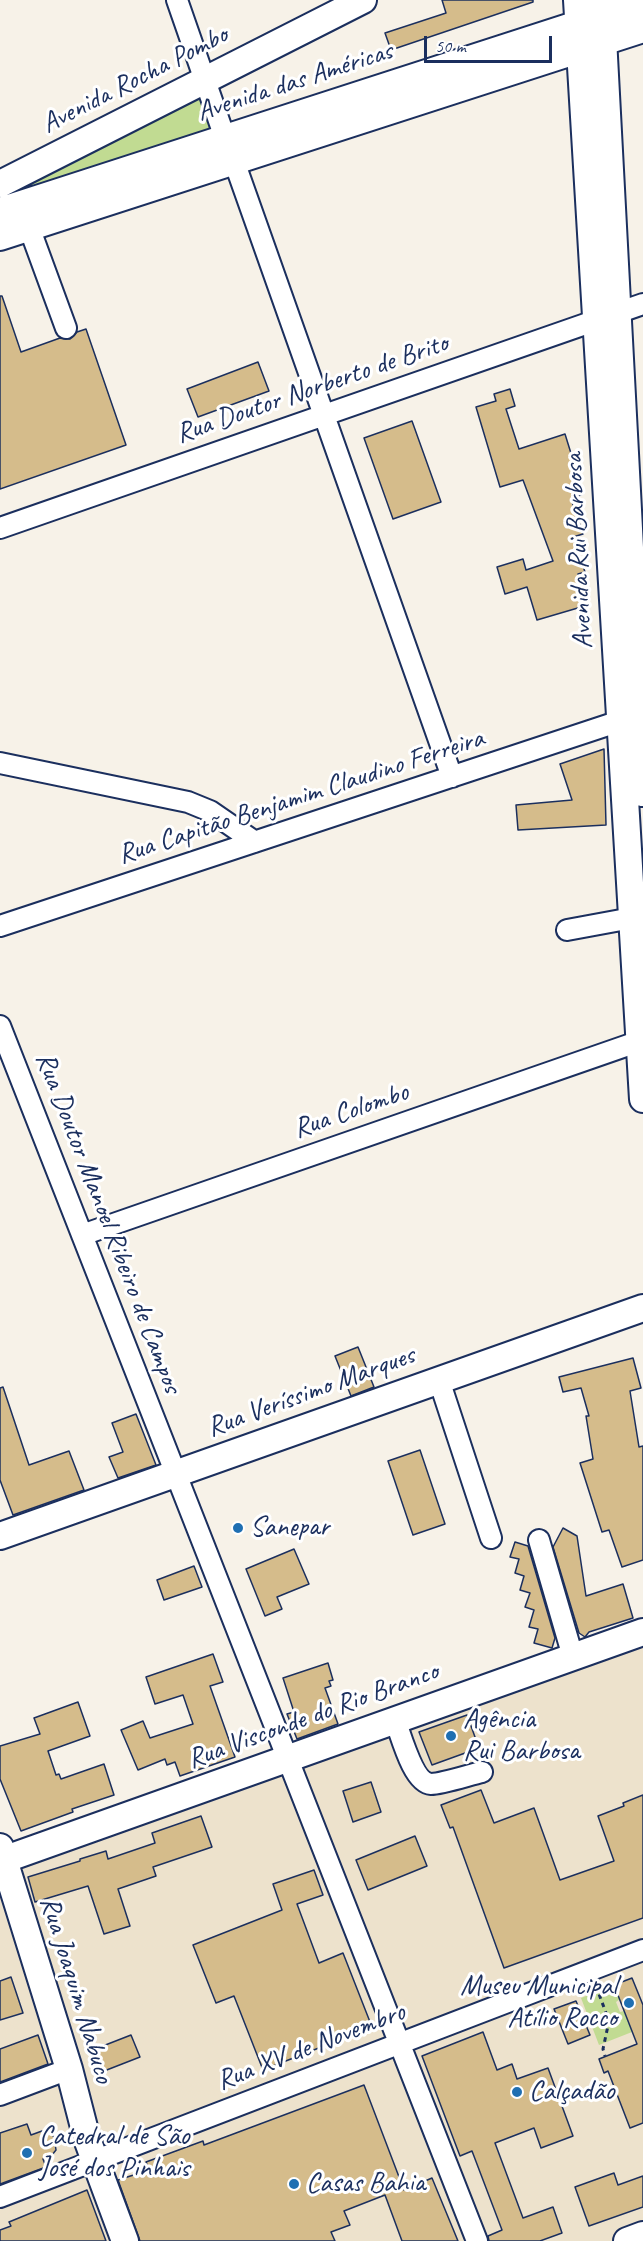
<!DOCTYPE html>
<html>
<head>
<meta charset="utf-8">
<style>
	body { margin:0 }
	#map { position:relative; width:643px; height:2241px; overflow:hidden; background:#f7f2e8; font-family:Caveat,sans-serif }
	canvas { display:block }
	.scale { position:absolute; left:424px; top:36px; width:128px; height:27px; box-sizing:border-box; border:3px solid #1b2f5e; border-top:0; padding-left:8px; font-size:18px; line-height:21px; white-space:nowrap; color:#1b2f5e; -webkit-text-stroke:4px #fff; paint-order:stroke }
</style>
</head>
<body>
<div id="map">
<canvas width="643" height="2241"></canvas>
<div class="scale">50 m</div>
</div>
<script>
const ctx = document.querySelector('canvas').getContext('2d');
ctx.lineJoin = 'round';
function paint(path, color) { ctx.fillStyle = color; ctx.fill(path, 'evenodd'); }
function stroke(path, color, width, dash) { ctx.strokeStyle = color; ctx.lineWidth = width; ctx.lineCap = dash ? 'butt' : 'round'; ctx.setLineDash(dash || []); ctx.stroke(path); }
function label(font, color, halo, rows, align = 'center') {
  ctx.font = font + ' Caveat,sans-serif'; ctx.lineWidth = 6; ctx.setLineDash([]); ctx.textBaseline = 'middle'; ctx.strokeStyle = halo; ctx.fillStyle = color; for (const [text, x, y, turn = 0] of rows) {
    ctx.save(); ctx.translate(x, y); ctx.rotate((+turn || 0) * Math.PI / 180); ctx.textAlign = isNaN(turn) ? turn : align; if (halo) ctx.strokeText(text, 0, 0); ctx.fillText(text, 0, 0); ctx.restore();
  }
}
const built = new Path2D(`
	M643 1617V2230L612 2241H0V1846Z`);
const green = new Path2D(`
	M199 93 212 130 0 199V194Z
	M614 1985 620 1999 616 2002 620 2012 624 2011 632 2032 599 2045 581 1998Z`);
const building = new Path2D(`
	M442 0H533V2L391 50 385 33 446 13Z
	M0 296H2L21 352 60 338 70 339 77 332 86 329 126 445 0 489Z
	M258 362 269 391 198 417 187 389Z
	M510 389 515 406 506 409 519 449 565 434 574 463 571 464 583 494 571 499 583 534 573 537 585 572 578 574 588 605 537 620 527 587 505 594 497 567 523 559 526 570 553 561 523 480 500 487 476 407 496 401 494 394Z
	M412 421 441 502 393 519 364 438Z
	M604 749 606 825 518 830 516 805 572 800 560 764Z
	M358 1347 374 1387 351 1396 335 1356Z
	M633 1358 641 1388 630 1391 639 1447 643 1446V1560L622 1567 609 1530 602 1532 580 1463 593 1459 586 1416H589L581 1388 563 1392 559 1377Z
	M3 1387 29 1465 69 1451 84 1490 13 1515 0 1480V1388Z
	M136 1414 156 1465 118 1478 109 1457 123 1452 112 1423Z
	M420 1450 445 1524 413 1535 388 1461Z
	M563 1528 577 1536 586 1596 623 1584 633 1618 589 1632 585 1637 579 1633 553 1547Z
	M515 1542 528 1546 555 1638 552 1648 534 1643 538 1629 529 1627 534 1610 525 1607 530 1593 520 1590 524 1576 515 1573 519 1559 510 1557Z
	M294 1549 309 1584 277 1597 282 1609 265 1616 246 1569Z
	M194 1566 202 1587 164 1600 157 1580Z
	M213 1654 223 1682 210 1686 235 1757 180 1776 175 1762 167 1765 165 1759 138 1770 121 1730 143 1721 150 1738 193 1724 183 1695 155 1704 146 1677Z
	M328 1663 333 1680 329 1681 331 1686 325 1688 338 1724 297 1739 287 1714 294 1712 283 1678Z
	M78 1702 90 1736 48 1751 56 1775 59 1774 61 1779 104 1764 114 1795 72 1809 73 1812 21 1831 0 1779V1746L40 1734 34 1718Z
	M467 1715 479 1748 432 1765 419 1732Z
	M371 1782 381 1812 353 1822 343 1791Z
	M481 1790 494 1823 534 1808 560 1880 614 1861 598 1816 624 1806 623 1803 643 1795V1918L504 1968 453 1827 450 1828 441 1805Z
	M201 1816 212 1847 153 1867 156 1876 118 1889 130 1926 104 1934 88 1886 35 1902 28 1877 80 1861V1859L106 1851 108 1859 155 1843 152 1833Z
	M415 1836 427 1866 368 1890 356 1860Z
	M314 1870 323 1895 297 1904 319 1963 343 1953 372 2027 263 2070 234 1996 216 2003 193 1945 282 1910 273 1884Z
	M11 1977 23 2013 0 2020V1981Z
	M632 1978 643 2005V2123L630 2128 608 2071 604 2073 599 2059 637 2044 614 1985Z
	M576 2001 590 2035 568 2044 554 2009Z
	M483 2032 497 2070 512 2064 517 2079 548 2068 573 2136 541 2148 534 2128 495 2143 523 2218 553 2207 562 2233 540 2241H489L488 2236 502 2230 472 2151 460 2156 422 2056Z
	M38 2035 48 2064 0 2082V2049Z
	M131 2035 140 2057 99 2073 90 2051Z
	M364 2085 404 2190 432 2178 458 2241H402L385 2195 344 2211 350 2225 331 2232 335 2241H140L118 2180 149 2170 146 2162 203 2141 204 2145Z
	M27 2124 31 2135 42 2131 49 2132 54 2137 56 2150 52 2155 43 2159 46 2167 0 2184V2133Z
	M614 2173 618 2185 643 2176V2207L589 2226 575 2187Z
	M87 2190 106 2241H0V2230L11 2226 9 2222Z`);
const path = new Path2D(`
	M596 1986 609 2021 603 2049 605 2056`);
const minor = new Path2D(`
	M177 0 225 138
	M234 161 452 777
	M29 227 66 328
	M0 528 643 304
	M0 763 188 802 210 811 255 842
	M0 926 620 721
	M567 930 632 918
	M0 1026 477 2241
	M82 1235 640 1041
	M439 1380 491 1538
	M539 1540 573 1657
	M395 1720C401 1735 413 1783 431 1784 442 1784 469 1775 482 1772
	M0 2095 69 2069
	M0 2197 643 1950`);
const major = new Path2D(`
	M577 0 643 1099
	M601 0 643 793
	M0 184 363 0
	M0 211 643 3
	M0 237 643 29
	M0 1536 643 1308
	M0 1847 69 2069 87 2139 125 2241
	M0 1861 643 1632
	M627 2241 643 2235`);
const markers = [
	[238,1528,6,"#1f6fb2"],
	[451,1736,6,"#1f6fb2"],
	[629,2003,6,"#1f6fb2"],
	[517,2092,6,"#1f6fb2"],
	[27,2153,6,"#1f6fb2"],
	[294,2184,6,"#1f6fb2"]
];
const streetNames = [
	["Avenida Rocha Pombo",135,80,-27],
	["Avenida das Américas",295,82,-18],
	["Rua Doutor Norberto de Brito",312,389,-19],
	["Avenida Rui Barbosa",579,551,-93],
	["Rua Capitão Benjamim Claudino Ferreira",301,797,-18],
	["Rua Colombo",351,1111,-19],
	["Rua Doutor Manoel Ribeiro de Campos",108,1223,69],
	["Rua Veríssimo Marques",311,1392,-20],
	["Rua Visconde do Rio Branco",313,1716,-20],
	["Rua Joaquim Nabuco",76,1990,73],
	["Rua XV de Novembro",311,2047,-21]
];
const poiNames = [
	["Sanepar",250,1528],
	["Agência",463,1720],
	["Rui Barbosa",463,1752],
	["Museu Municipal",617,1987,"right"],
	["Atílio Rocco",617,2019,"right"],
	["Calçadão",529,2092],
	["Catedral de São",39,2137],
	["José dos Pinhais",39,2169],
	["Casas Bahia",306,2184]
];
paint(built, '#ede2cc');
paint(green, '#c1db92');
paint(building, '#d5bc8b');
stroke(building, '#1b2f5e', 1.5);
stroke(minor, '#1b2f5e', 24);
stroke(major, '#1b2f5e', 30);
stroke(path, '#1b2f5e', 3, [4.5, 4.5]);
stroke(minor, '#fff', 20);
stroke(major, '#fff', 26);
for (const [x, y, r, color] of markers) { const dot = new Path2D(); dot.arc(x, y, r, 0, 2 * Math.PI); ctx.fillStyle = color; ctx.fill(dot); stroke(dot, '#fff', 2); }
label('28px', '#1b2f5e', '#fff', streetNames);
label('28px', '#1b2f5e', '#fff', poiNames, 'left');
</script>
</body>
</html>
